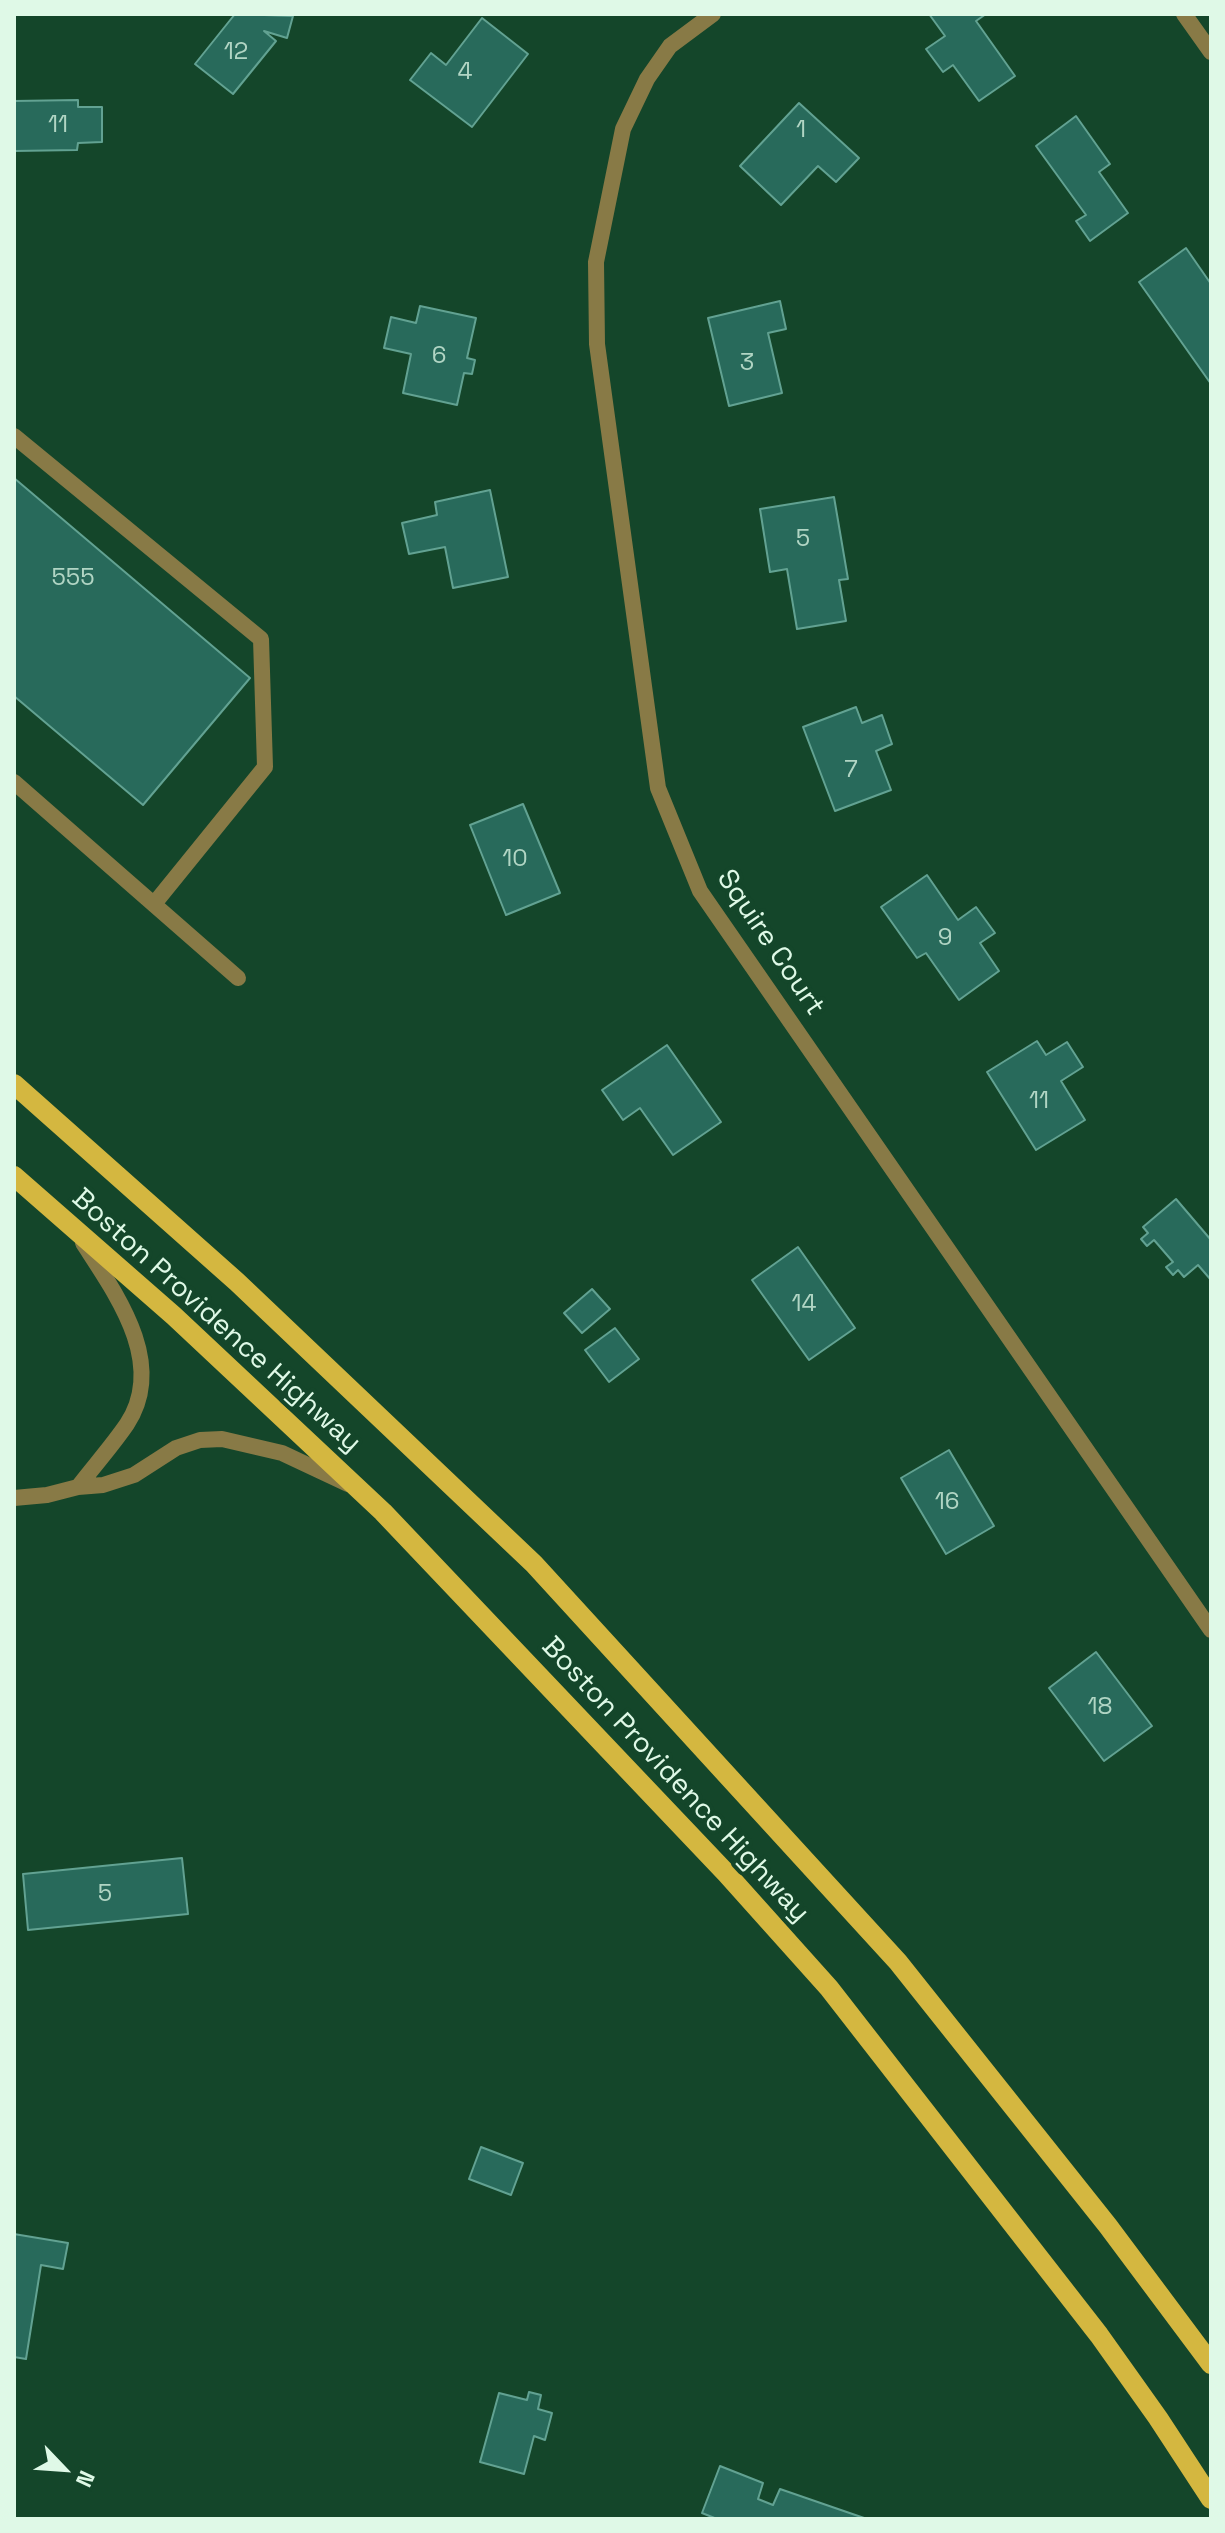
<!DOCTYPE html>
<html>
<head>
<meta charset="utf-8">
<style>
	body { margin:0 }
	#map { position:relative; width:1225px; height:2533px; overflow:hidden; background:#14462a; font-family:"Space Grotesk",sans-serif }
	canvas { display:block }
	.frame { position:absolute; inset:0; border:16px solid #dff9e7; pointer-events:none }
	.north { position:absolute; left:24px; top:2429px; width:80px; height:80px; -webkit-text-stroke:6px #14462a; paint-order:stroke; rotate:115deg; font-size:22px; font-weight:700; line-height:32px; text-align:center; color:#dff9e7 }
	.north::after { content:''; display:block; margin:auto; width:28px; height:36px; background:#dff9e7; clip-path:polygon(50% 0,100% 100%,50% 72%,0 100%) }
</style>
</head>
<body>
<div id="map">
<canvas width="1225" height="2533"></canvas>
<div class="frame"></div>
<div class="north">N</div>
</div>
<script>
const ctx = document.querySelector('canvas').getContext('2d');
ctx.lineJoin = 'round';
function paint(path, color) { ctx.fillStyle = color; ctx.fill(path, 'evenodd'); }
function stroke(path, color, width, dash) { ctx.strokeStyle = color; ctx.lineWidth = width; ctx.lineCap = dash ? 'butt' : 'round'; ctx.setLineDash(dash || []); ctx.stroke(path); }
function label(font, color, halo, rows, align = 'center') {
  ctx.font = font + ' "Space Grotesk",sans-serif'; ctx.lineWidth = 8; ctx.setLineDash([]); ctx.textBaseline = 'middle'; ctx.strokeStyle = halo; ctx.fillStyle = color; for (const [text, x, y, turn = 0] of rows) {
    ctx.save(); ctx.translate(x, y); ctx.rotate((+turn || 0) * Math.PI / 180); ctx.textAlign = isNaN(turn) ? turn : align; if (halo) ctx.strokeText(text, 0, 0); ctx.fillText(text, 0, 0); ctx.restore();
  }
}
const building = new Path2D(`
	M235 14 293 16 287 38 264 31 276 41 233 94 195 64Z
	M929 14H986L976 21 1015 76 979 101 953 65 943 72 926 49 945 36Z
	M482 18 528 54 472 127 410 80 431 53 446 65Z
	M78 100V107H102V142L78 143 77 150 14 151V101Z
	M799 103 859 158 836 182 818 166 781 205 740 166Z
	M1076 116 1110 164 1099 172 1128 213 1090 241 1076 221 1086 215 1036 146Z
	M1186 248 1211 284V384L1139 282Z
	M780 301 786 329 768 333 782 393 729 406 708 318Z
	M420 306 476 318 467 358 475 360 472 374 464 373 457 405 403 393 411 354 384 348 391 317 416 323Z
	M14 478 250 678 143 805 14 696Z
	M490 490 508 577 453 588 445 547 409 554 402 523 437 515 435 502Z
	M834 497 848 579 839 580 846 621 797 629 787 569 770 572 760 509Z
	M856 707 862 723 882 715 892 744 876 751 891 790 835 811 803 727Z
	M523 804 560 893 506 915 470 825Z
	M927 875 958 920 976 907 995 933 980 943 999 971 959 1000 926 953 917 958 881 907Z
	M1037 1041 1046 1055 1067 1042 1083 1067 1061 1081 1085 1120 1036 1150 987 1072Z
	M667 1045 721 1122 673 1155 640 1108 623 1120 602 1090Z
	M1176 1199 1211 1240V1280L1198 1265 1184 1277 1178 1270 1173 1275 1166 1267 1173 1262 1154 1240 1147 1246 1141 1239 1148 1233 1143 1227Z
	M798 1247 855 1328 809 1360 752 1280Z
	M592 1289 610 1309 582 1333 564 1313Z
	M615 1328 639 1359 609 1382 585 1350Z
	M949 1450 994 1526 946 1554 901 1478Z
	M1096 1652 1152 1726 1104 1761 1049 1688Z
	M182 1858 188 1914 28 1930 23 1874Z
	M481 2147 523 2163 511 2195 469 2179Z
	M14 2234 68 2243 63 2269 41 2265 26 2359 14 2357Z
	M529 2392 541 2395 538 2409 552 2413 545 2440 534 2436 524 2474 480 2462 499 2393 527 2400Z
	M720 2466 763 2483 758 2499 773 2505 780 2489 867 2519H717L702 2513Z`);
const service = new Path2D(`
	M14 436 261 639 265 767 154 904
	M14 782 238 978
	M78 1487C94 1466 112 1446 127 1424 167 1363 116 1294 83 1243
	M14 1498 47 1495 78 1487 103 1485 134 1475 176 1448 200 1440 222 1439 282 1453 348 1484`);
const minor = new Path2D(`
	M713 14 670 46 647 79 623 129 596 262 597 344 658 788 700 891 1211 1630`);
const tertiary = new Path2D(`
	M1184 14 1211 52`);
const primary = new Path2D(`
	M14 1084 237 1282 534 1564 898 1962 1108 2226 1211 2364
	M14 1176 174 1316 383 1512 726 1873 829 1988 1099 2335 1158 2418 1211 2499`);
const numberNames = [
	["12",236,52],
	["4",465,72],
	["11",58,125],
	["1",801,130],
	["6",439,356],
	["3",747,363],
	["5",803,539],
	["555",73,578],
	["7",851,770],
	["10",515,859],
	["9",945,938],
	["11",1039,1101],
	["14",804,1304],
	["16",947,1502],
	["18",1100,1707],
	["5",105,1894]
];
const streetNames = [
	["Squire Court",770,943,56],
	["Boston Providence Highway",216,1321,42],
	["Boston Providence Highway",675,1780,47]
];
paint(building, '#286a5b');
stroke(building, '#62a292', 2);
stroke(service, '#887a46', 16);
stroke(minor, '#887a46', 16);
stroke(tertiary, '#887a46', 16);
stroke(primary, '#d4b740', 20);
label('24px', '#b1d5c4', null, numberNames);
label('28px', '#dff9e7', '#14462a', streetNames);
</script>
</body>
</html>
